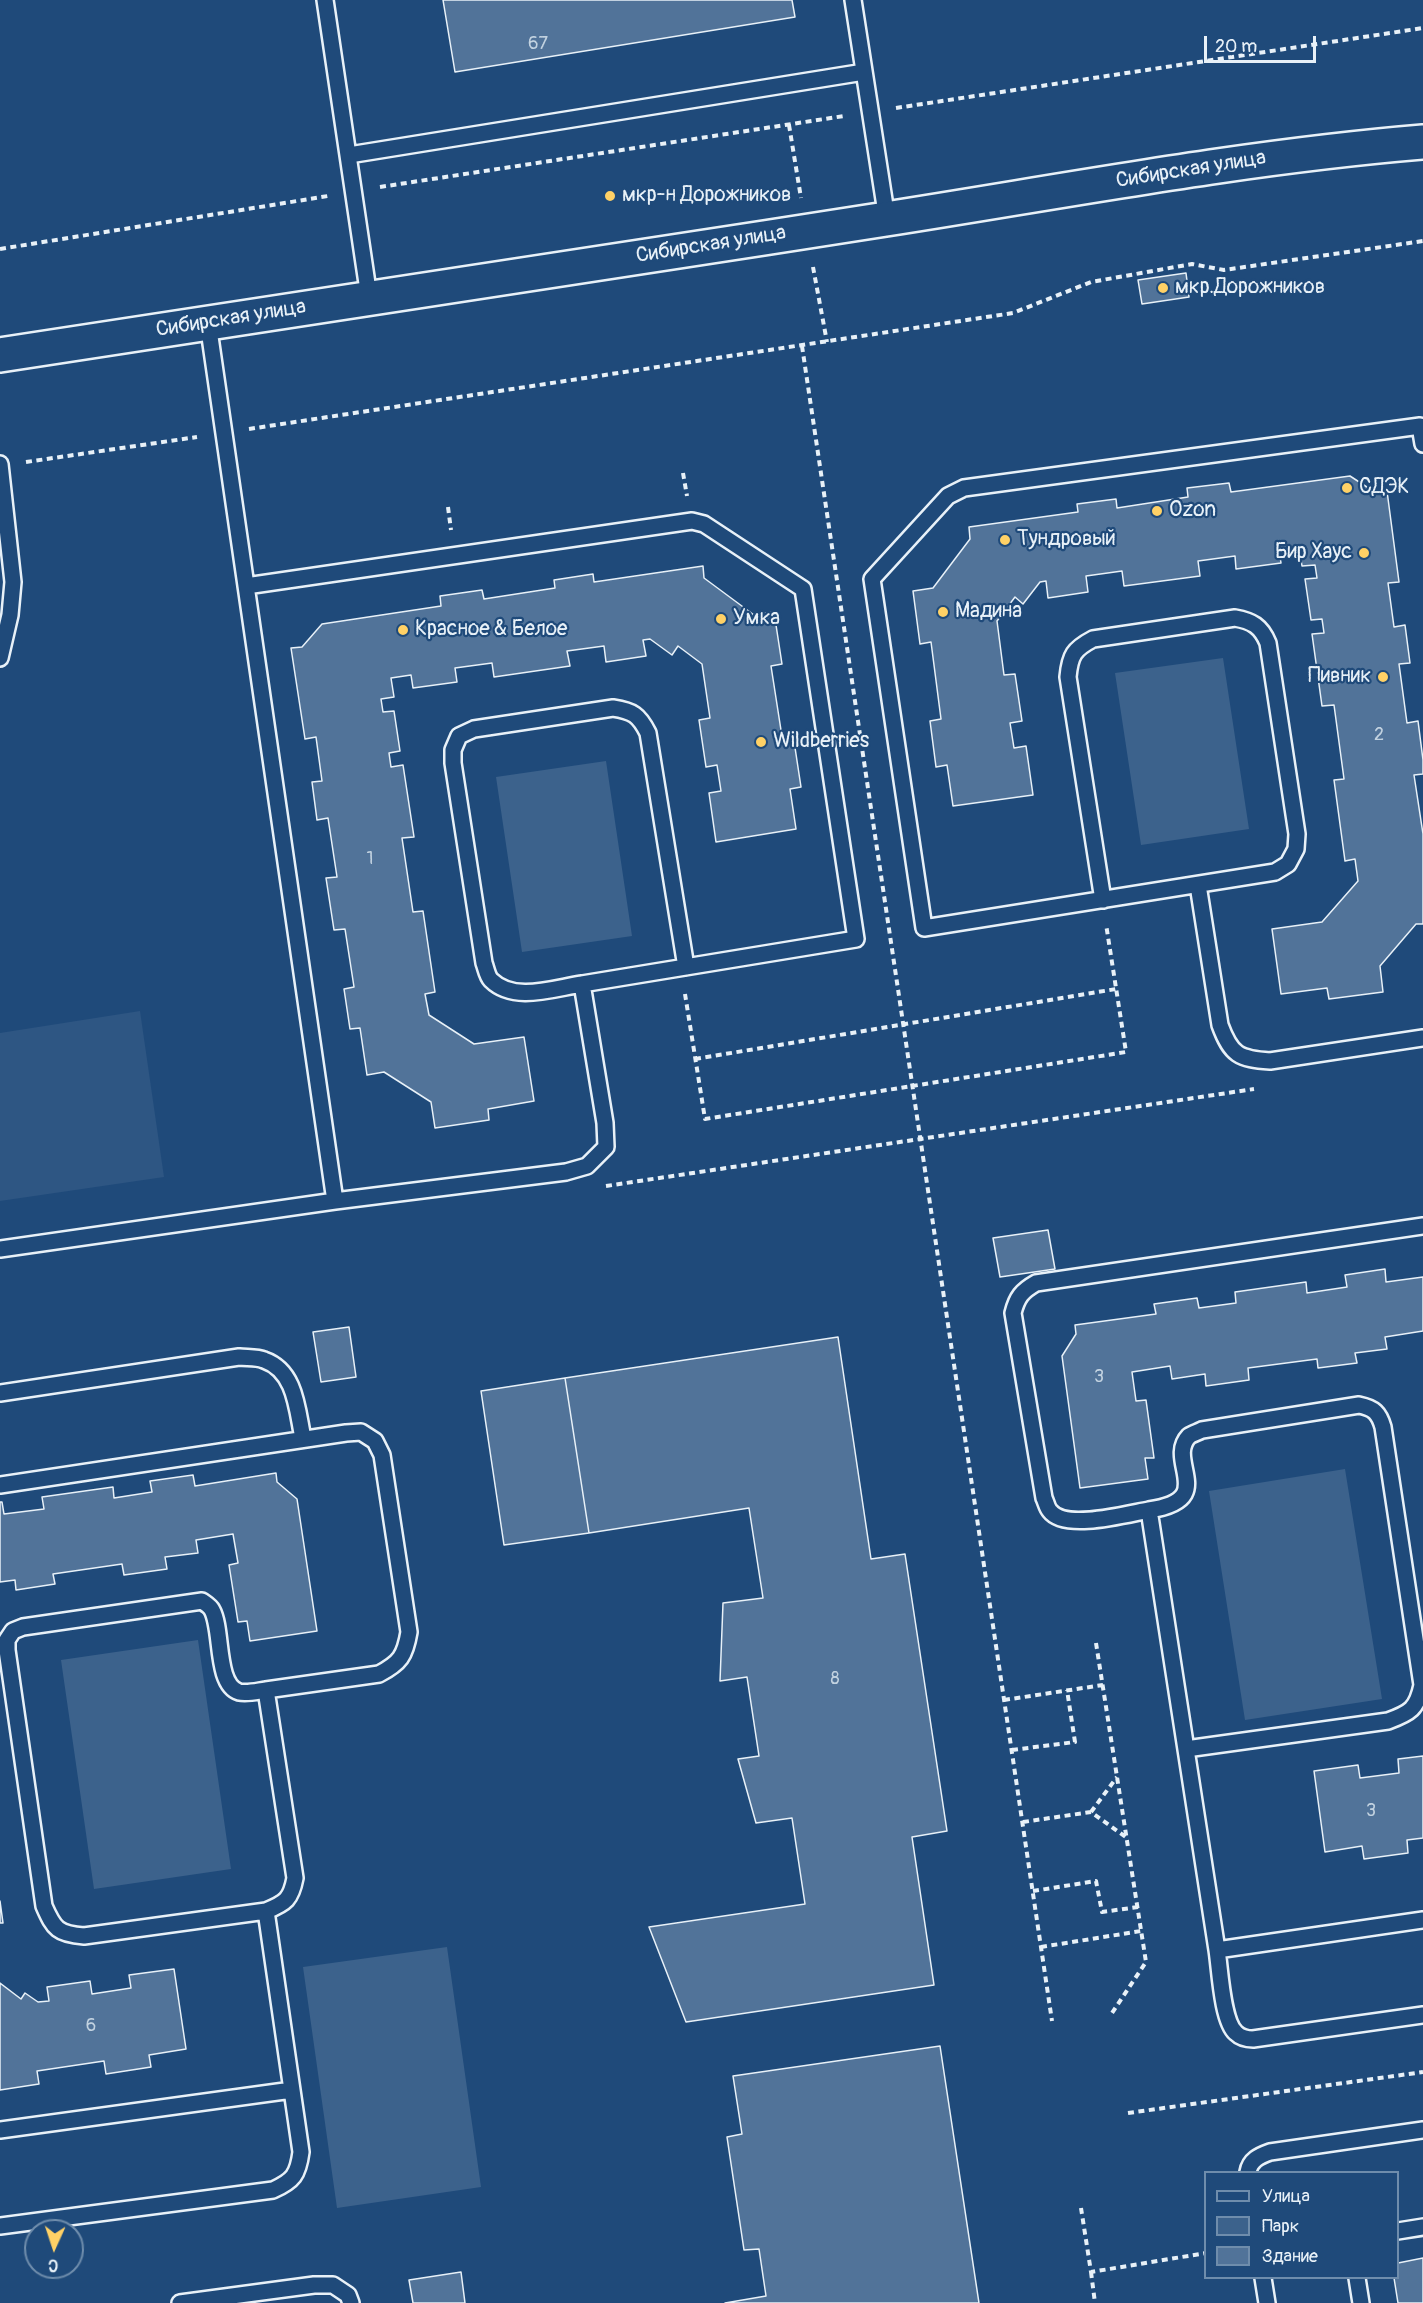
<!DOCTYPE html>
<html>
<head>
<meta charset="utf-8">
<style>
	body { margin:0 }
	#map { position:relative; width:1423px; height:2303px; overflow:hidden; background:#1f4a7a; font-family:Pangolin,sans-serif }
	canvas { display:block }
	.legend { position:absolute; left:1204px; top:2171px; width:195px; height:108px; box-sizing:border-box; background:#1f4a7a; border:2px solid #6f8dac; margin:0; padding:8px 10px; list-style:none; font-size:18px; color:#e8f1f8 }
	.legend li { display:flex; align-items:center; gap:12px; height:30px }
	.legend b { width:30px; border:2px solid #6f8dac }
	.north { position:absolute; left:24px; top:2219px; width:60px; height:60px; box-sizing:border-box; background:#1f4a7a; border:2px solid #6f8dac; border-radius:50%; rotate:183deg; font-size:16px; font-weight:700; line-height:24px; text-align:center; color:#e8f1f8 }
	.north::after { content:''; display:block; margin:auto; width:21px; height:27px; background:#ffd166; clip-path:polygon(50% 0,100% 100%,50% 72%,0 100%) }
	.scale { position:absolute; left:1204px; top:36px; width:112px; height:27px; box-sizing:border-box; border:3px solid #e8f1f8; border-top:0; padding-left:8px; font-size:18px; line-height:21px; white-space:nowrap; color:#e8f1f8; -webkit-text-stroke:4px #1f4a7a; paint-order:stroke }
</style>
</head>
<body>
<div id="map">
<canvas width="1423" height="2303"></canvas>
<ul class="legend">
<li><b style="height:8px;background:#1f4a7a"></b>Улица</li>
<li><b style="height:16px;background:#3c628c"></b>Парк</li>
<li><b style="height:16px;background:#517399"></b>Здание</li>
</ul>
<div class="north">С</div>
<div class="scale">20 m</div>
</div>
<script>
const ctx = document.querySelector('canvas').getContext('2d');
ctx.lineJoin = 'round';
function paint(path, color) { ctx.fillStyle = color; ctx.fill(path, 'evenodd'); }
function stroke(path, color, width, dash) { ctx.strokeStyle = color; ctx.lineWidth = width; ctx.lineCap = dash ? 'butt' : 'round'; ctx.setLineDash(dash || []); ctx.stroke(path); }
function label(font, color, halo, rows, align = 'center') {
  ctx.font = font + ' Pangolin,sans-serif'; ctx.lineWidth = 4.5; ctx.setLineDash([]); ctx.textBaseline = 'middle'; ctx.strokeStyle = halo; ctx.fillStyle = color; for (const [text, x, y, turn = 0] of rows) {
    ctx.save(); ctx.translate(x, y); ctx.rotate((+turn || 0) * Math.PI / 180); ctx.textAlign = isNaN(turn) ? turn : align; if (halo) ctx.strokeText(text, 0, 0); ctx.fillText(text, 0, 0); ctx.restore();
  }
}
const built = new Path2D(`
	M140 1011 164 1177 0 1201V1033Z`);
const green = new Path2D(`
	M1223 658 1249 829 1141 845 1115 673Z
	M606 761 632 936 522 952 496 777Z
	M1345 1469 1382 1699 1245 1720 1209 1491Z
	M198 1640 231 1869 94 1889 61 1660Z
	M447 1947 481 2187 337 2208 303 1967Z`);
const building = new Path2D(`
	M443 0H792L795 17 455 72Z
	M1186 273 1189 297 1142 304 1138 280Z
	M1350 476 1376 493 1387 491 1399 582 1388 583 1394 627 1405 625 1410 663 1399 664 1407 723 1418 721 1423 760V774L1414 775 1423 834V924H1416L1380 966 1383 992 1329 999 1327 988 1281 994 1272 929 1322 922 1358 881 1355 859 1345 861 1334 780 1344 779 1334 705 1322 706 1312 634 1324 633 1322 619 1311 620 1305 579 1317 578 1315 565 1302 566 1299 547 1279 550 1281 563 1236 569 1235 556 1198 561 1200 576 1124 586 1122 571 1086 576 1088 592 1048 598 1046 581 1040 582 1023 604 1015 597 997 621 1004 675 1015 674 1022 721 1010 723 1014 748 1026 746 1033 795 953 806 947 765 936 767 930 721 941 719 931 642 920 644 913 591 933 588 970 539 969 527 1078 512 1077 504 1116 499 1117 508 1188 497 1187 488 1229 483 1231 492Z
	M703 566 704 578 754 615 774 612 782 664 771 666 783 743 794 741 801 787 790 789 796 829 716 842 709 793 721 791 717 765 706 767 699 720 710 718 702 664 678 646 672 655 650 639 643 640 646 656 606 662 604 646 567 651 570 666 494 677 492 663 455 668 457 682 413 688 411 675 391 678 394 697 381 699 383 712 394 711 400 751 389 753 391 767 403 765 414 837 402 838 413 912 423 911 435 992 425 994 429 1015 474 1044 524 1037 534 1101 488 1109 489 1120 435 1128 431 1102 384 1072 367 1075 360 1028 350 1029 344 989 354 987 345 929 334 930 326 878 337 877 328 818 317 820 312 782 322 781 316 737 305 739 291 648 302 647 322 624 441 606 440 596 482 590 484 599 555 588 554 580 593 574 594 582Z
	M1048 1230 1055 1269 1000 1277 993 1238Z
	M1385 1269 1386 1282 1423 1277V1331L1385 1337 1387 1349 1355 1353 1357 1363 1318 1368 1317 1359 1248 1368 1249 1380 1206 1386 1205 1374 1172 1379 1170 1366 1132 1372 1136 1401 1146 1400 1154 1458H1145L1148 1479 1080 1488 1062 1356 1076 1334 1075 1325 1156 1314 1154 1304 1197 1298 1199 1308 1236 1303 1235 1292 1306 1282 1307 1293 1347 1287 1345 1275Z
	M349 1327 356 1377 321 1382 313 1332Z
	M838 1337 871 1559 905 1554 947 1831 912 1837 934 1985 686 2022 649 1927 805 1904 792 1818 756 1823 738 1759 759 1756 747 1677 720 1681 723 1603 763 1598 749 1508 589 1533 565 1378Z
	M565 1378 589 1533 504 1545 481 1391Z
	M276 1473 277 1482 297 1499 317 1631 250 1641 247 1621 238 1622 229 1565 238 1563 233 1534 196 1540 198 1553 165 1557 167 1569 124 1575 122 1564 53 1574 55 1584 16 1590 15 1580 0 1582V1502H2L4 1514 44 1509 42 1497 113 1487 114 1498 152 1492 150 1481 193 1475 195 1486Z
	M1423 1756V1838L1407 1840 1408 1853 1364 1859 1362 1846 1325 1852 1314 1771 1358 1765 1360 1778 1399 1773 1398 1759Z
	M0 1901 3 1923H0Z
	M174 1969 186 2049 149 2055 151 2067 106 2074 104 2061 37 2071 39 2084 0 2090V1983L21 1999 25 1993 38 2002 49 2001 47 1987 90 1981 92 1994 131 1988 129 1975Z
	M940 2046 979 2303H725L766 2296 759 2249 744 2250 727 2137 742 2134 733 2076Z
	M1423 2258V2303H1398L1394 2278H1398V2263Z
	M461 2272 465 2303H413L409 2280Z`);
const path = new Path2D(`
	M896 108 1423 28
	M789 125 801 198
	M380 187 844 116
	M0 249 328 196
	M813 267 827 342
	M802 346 1052 2021
	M249 429 1013 313 1091 282 1192 264 1224 270 1423 241
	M26 462 197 437
	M683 473 687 496
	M448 507 451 530
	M685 994 705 1119 1126 1052 1106 924
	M695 1059 1116 989
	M606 1186 1254 1089
	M1096 1643 1146 1962 1112 2013
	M1004 1700 1103 1685
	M1012 1750 1075 1742 1067 1690
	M1091 1812 1117 1777
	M1023 1822 1091 1812 1127 1838
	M1033 1891 1096 1881 1102 1912 1138 1907
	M1041 1947 1141 1931
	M1128 2113 1423 2072
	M1081 2208 1091 2272 1206 2253
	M1091 2272 1095 2303`);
const service = new Path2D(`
	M325 0 369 297
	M853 0 887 219
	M349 155 864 72
	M208 323 335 1201
	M0 464 13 582 10 615 0 658
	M246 586 692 521 704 524 803 589 856 939 582 984
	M1198 885 1220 1025C1231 1055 1239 1059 1270 1061L1423 1038
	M1103 900 1068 677C1070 655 1074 649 1093 639L1235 618C1252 621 1261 626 1268 643L1297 834 1296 849 1288 864 1275 872 924 928 872 579 948 496 964 488 1420 426 1423 444
	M0 1249 335 1201 566 1172 587 1166 606 1147 605 1123 582 984C554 988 514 1003 491 980 487 976 486 968 484 963L453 763V750L459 736 474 729 613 708C633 711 639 715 648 733L686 967
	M0 1393 239 1357C247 1358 257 1357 264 1360 296 1371 297 1410 303 1438
	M0 1485 346 1433 361 1432 375 1441 382 1455 409 1632C405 1656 400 1663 379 1674L266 1690C258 1691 247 1694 239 1692 215 1684 223 1630 212 1610 210 1606 206 1604 202 1601L23 1627 13 1631 7 1640V1650L44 1906C54 1929 58 1934 84 1936L266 1911C286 1903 291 1899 295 1878L266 1690
	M1149 1510C1127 1514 1065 1531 1050 1511 1047 1508 1046 1502 1044 1498L1013 1313C1017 1297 1022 1291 1036 1283L1423 1226
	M1186 1749 1388 1721C1410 1713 1417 1709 1422 1685L1383 1427C1379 1413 1374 1408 1359 1405L1202 1430C1198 1432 1192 1434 1189 1436 1165 1461 1219 1500 1149 1510L1217 1950 1423 1920
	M1217 1950C1220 1969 1222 2021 1236 2033 1241 2038 1246 2039 1253 2039L1423 2015
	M0 2130 292 2090
	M1248 2172C1250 2160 1259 2156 1270 2152L1423 2130
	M0 2226 273 2190C293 2181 298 2175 301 2152L266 1911
	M1398 2231 1423 2227
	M1263 2278 1267 2303
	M1357 2278 1361 2303
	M180 2303 314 2285H333L348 2295 351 2303`);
const secondary = new Path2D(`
	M0 355C296 310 591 265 886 219 1065 191 1243 157 1423 142`);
const markers = [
	[610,196,6,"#ffd166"],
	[1163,288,6,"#ffd166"],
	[1347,488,6,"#ffd166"],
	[1157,511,6,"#ffd166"],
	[1005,540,6,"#ffd166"],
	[1364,553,6,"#ffd166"],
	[943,612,6,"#ffd166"],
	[721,619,6,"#ffd166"],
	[403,630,6,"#ffd166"],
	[1383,677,6,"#ffd166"],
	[761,742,6,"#ffd166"]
];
const numberNames = [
	["67",538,44],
	["2",1379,735],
	["1",370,859],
	["3",1099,1377],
	["8",835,1679],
	["3",1371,1811],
	["6",91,2026]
];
const streetNames = [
	["Сибирская улица",1191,170,-9],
	["Сибирская улица",711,245,-9],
	["Сибирская улица",231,319,-9]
];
const poiNames = [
	["мкр-н Дорожников",622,196],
	["мкр.Дорожников",1175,288],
	["СДЭК",1359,488],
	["Ozon",1169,511],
	["Тундровый",1017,540],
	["Бир Хаус",1352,553,"right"],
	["Мадина",955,612],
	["Умка",733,619],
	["Красное & Белое",415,630],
	["Пивник",1371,677,"right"],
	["Wildberries",773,742]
];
paint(built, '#2e5683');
paint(green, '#3c628c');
paint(building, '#517399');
stroke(building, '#e8f1f8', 1.5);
stroke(service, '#e8f1f8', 20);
stroke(secondary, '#e8f1f8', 38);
stroke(path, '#e8f1f8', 4, [6, 4.5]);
stroke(service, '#1f4a7a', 15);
stroke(secondary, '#1f4a7a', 33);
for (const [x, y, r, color] of markers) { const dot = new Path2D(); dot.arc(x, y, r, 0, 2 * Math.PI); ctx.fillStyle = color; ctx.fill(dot); stroke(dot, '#1f4a7a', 2); }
label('18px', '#c2d2e0', null, numberNames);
label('21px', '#e8f1f8', '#1f4a7a', streetNames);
label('21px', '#e8f1f8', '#1f4a7a', poiNames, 'left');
</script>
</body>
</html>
